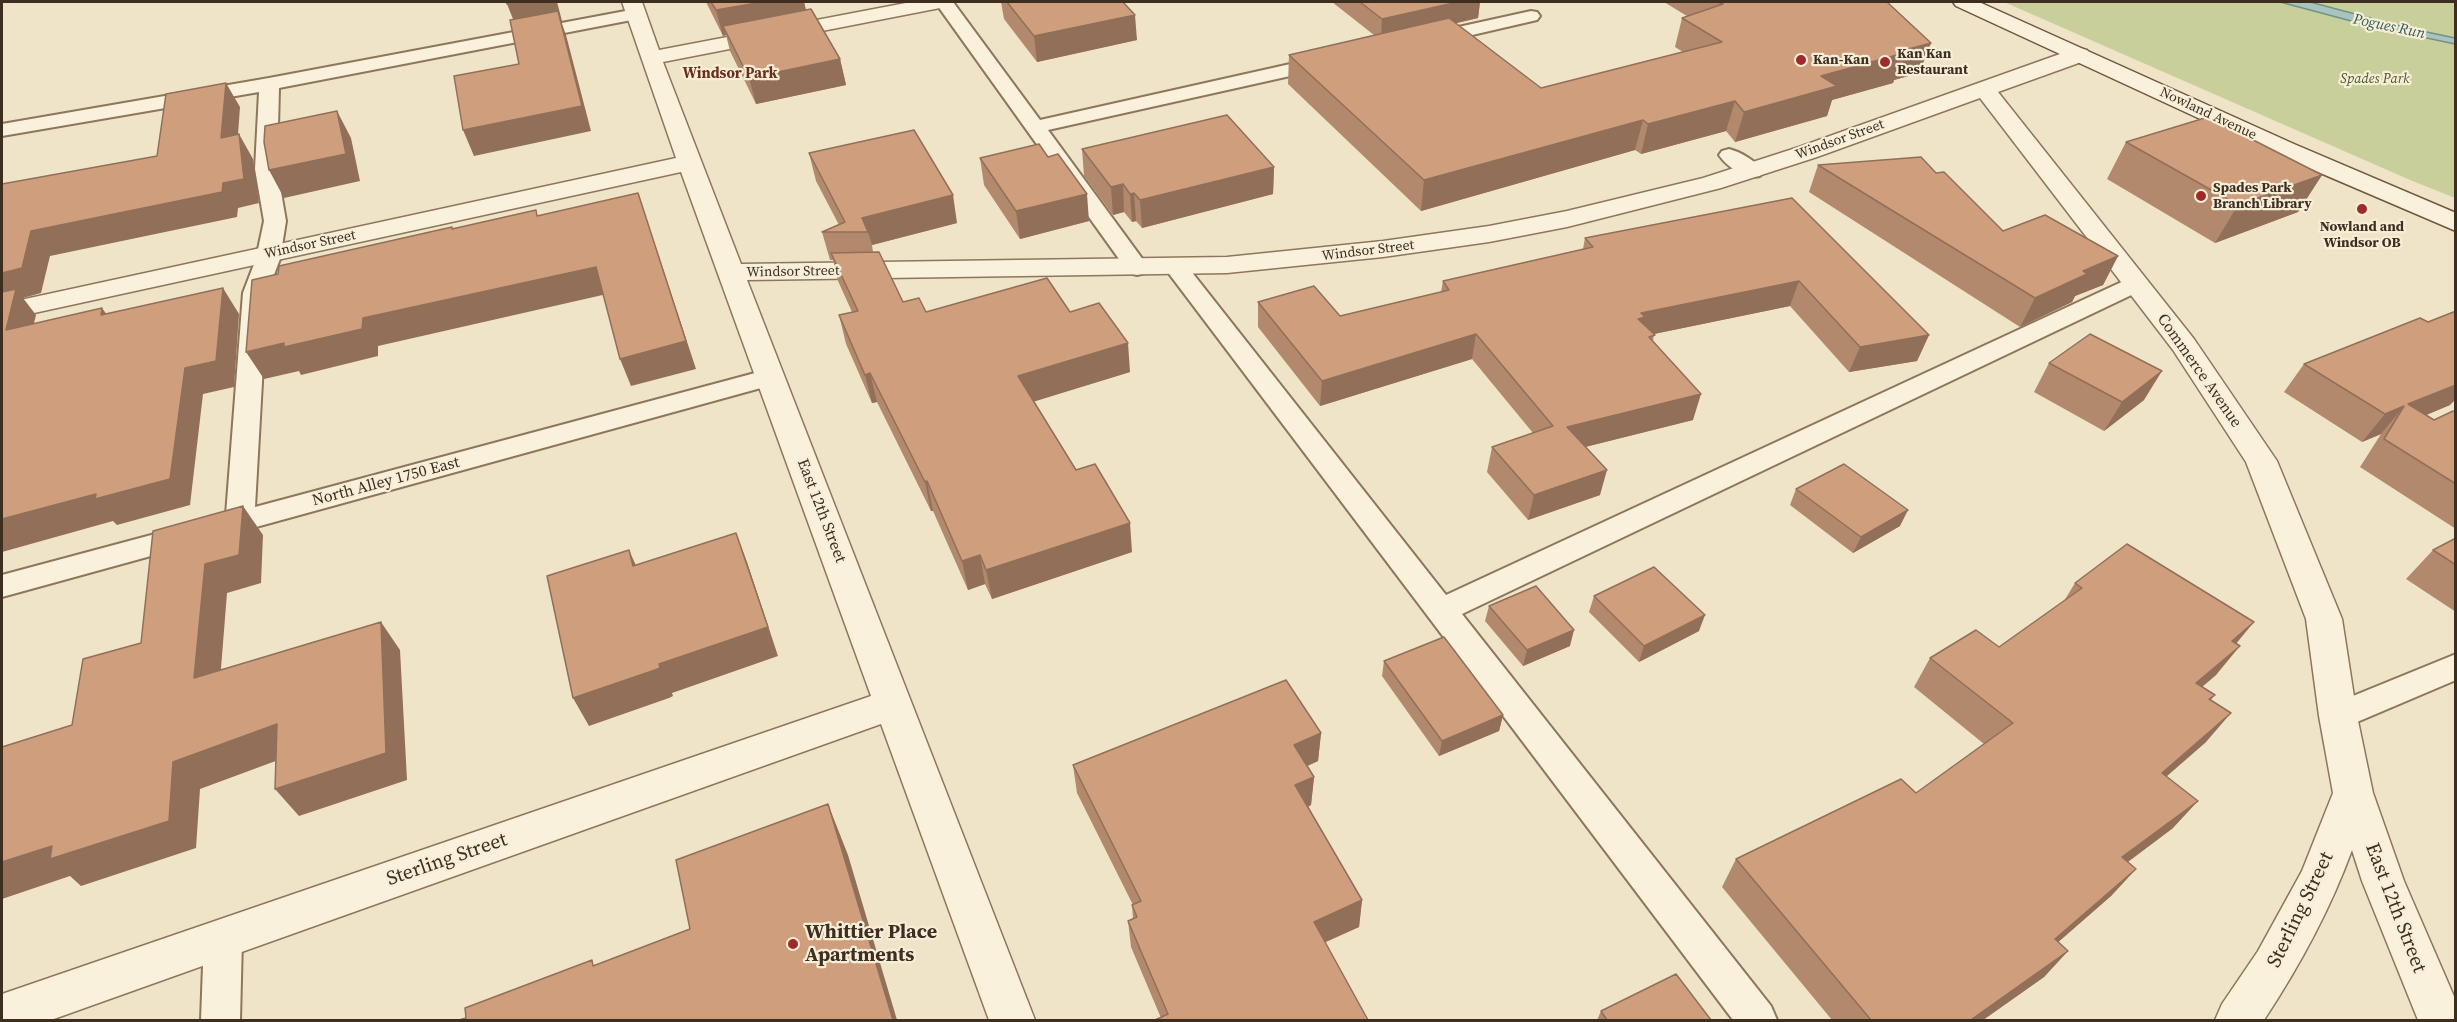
<!DOCTYPE html>
<html>
<head>
<meta charset="utf-8">
<style>
	body { margin:0 }
	#map { position:relative; width:2457px; height:1022px; overflow:hidden; background:#f0e4c8; font-family:"Source Serif 4",serif }
	canvas { display:block }
	.frame { position:absolute; inset:0; border:3px solid #3d2e20; pointer-events:none }
</style>
</head>
<body>
<div id="map">
<canvas width="2457" height="1022"></canvas>
<div class="frame"></div>
</div>
<script>
const ctx = document.querySelector('canvas').getContext('2d');
ctx.lineJoin = 'round';
function paint(path, color) { ctx.fillStyle = color; ctx.fill(path, 'evenodd'); }
function stroke(path, color, width, dash) { ctx.strokeStyle = color; ctx.lineWidth = width; ctx.lineCap = dash ? 'butt' : 'round'; ctx.setLineDash(dash || []); ctx.stroke(path); }
function label(font, color, halo, rows, align = 'center') {
  ctx.font = font + ' "Source Serif 4",serif'; ctx.lineWidth = 4.5; ctx.setLineDash([]); ctx.textBaseline = 'middle'; ctx.strokeStyle = halo; ctx.fillStyle = color; for (const [text, x, y, turn = 0] of rows) {
    ctx.save(); ctx.translate(x, y); ctx.rotate((+turn || 0) * Math.PI / 180); ctx.textAlign = isNaN(turn) ? turn : align; if (halo) ctx.strokeText(text, 0, 0); ctx.fillText(text, 0, 0); ctx.restore();
  }
}
const green = new Path2D(`
	M2004 2H2455V198L2410 180Z`);
const water = new Path2D(`
	M2280 2H2310L2408 28 2455 38V44L2370 26Z`);
const lane = new Path2D(`
	M935 2H953L1040 120 1326 56 1333 58 1335 62 1333 66 1326 68 1048 130 1149 268 1145 273 1137 275 1129 273Z
	M636 9 642 10 645 14 642 18 279 88 277 169 286 221 280 259 267 293 255 507 770 369 779 371 783 377 779 383 2 597V575L226 515 243 293 256 259 264 221 255 169 259 92 2 136V124L269 78Z
	M1531 11 1537 12 1540 16 1537 20 1429 45 1422 43 1420 39 1422 35Z
	M1729 149C1741 152 1756 161 1763 171L1760 176C1745 179 1727 167 1719 155L1722 151Z
	M1175 259 1183 261 1446 595 2128 279 2136 277 2144 279 2148 284 2144 289 1462 614 1771 1006 1777 1020H1733L1167 271 1163 266 1167 261Z
	M2456 654V680L2350 725 2338 729 2326 725 2322 716 2326 707Z
	M223 921 236 927 242 939 240 1020H201L204 939 210 927Z`);
const street = new Path2D(`
	M622 2H642L659 50 911 2H950L947 6 940 8 663 62 741 264 1227 257 1383 241 1489 226 1567 211 1703 178 1799 147 2071 50 2079 48 2087 50 2090 55 2087 60 1998 92 2194 339 2277 461 2342 619 2357 716 2373 793 2404 881 2456 1001V1020H2418L2362 881 2352 850C2330 910 2299 967 2264 1020H2215L2222 1004 2258 951 2302 871 2333 793 2319 716 2306 619 2246 462 2173 350 1980 98 1817 157 1721 188 1567 227 1489 242 1383 257 1227 273 747 280 1035 1020H989L881 724 51 1020H2V994L871 696 681 172 2 320V304L676 158Z`);
const secondary = new Path2D(`
	M1953 2H1979L2294 144 2456 213V231L2276 154 1956 6Z`);
const wall = new Path2D(`
	M706 2H804L806 10 840 59 846 85 756 104 730 51 726 35 723 36Z
	M1001 2H1123L1137 40 1037 62 1004 19Z
	M1332 2H1480L1478 18 1456 23 1541 88 1683 52 1675 47 1682 18 1687 16 1664 2H1887L1931 43 1919 73 1894 80 1893 83 1832 100 1827 116 1735 142 1726 131 1641 154 1635 150 1421 211 1288 84 1289 55 1374 35Z
	M2126 142 2322 175 2298 212 2215 243 2107 179Z
	M1082 149 1274 167 1273 194 1142 228 1136 221 1132 222 1124 212 1113 215 1084 176Z
	M809 153 957 223 872 245 873 252 903 302 926 312H1070L1130 372 1034 401 1076 470 1132 552 992 599 985 584 968 590 933 511H931L877 402 872 403 846 344 839 315 852 312 838 281 833 260H830L822 232 839 225 816 181Z
	M980 158 1089 221 1020 239 984 185Z
	M1818 165 1936 173 2003 231 2118 256 2103 285 2075 296 2072 302 2020 327 1809 192Z
	M1792 198 1929 335 1917 361 1849 372 1790 306 1654 334 1653 341 1693 420 1585 447 1600 495 1528 520 1487 472 1492 447 1533 433 1472 359 1320 406 1258 327V302L1340 316 1441 292 1443 281 1583 249 1585 238Z
	M2428 322 2450 405 2426 415 2434 420 2456 413V529L2360 467 2381 434 2362 442 2284 392 2304 364Z
	M2049 363 2144 400 2104 431 2034 392Z
	M1796 489 1900 526 1853 553 1790 505Z
	M2456 538V612L2406 579 2433 550Z
	M2075 583 2236 643 2216 675 2202 687 2215 695 2211 700 2206 742 2167 776 2173 828 2128 862 2136 869 2111 896 2058 942 2068 951 2044 977 1983 1020H1832L1722 887 1736 859 1916 793 1984 744 1914 687 1930 658 1999 647 2064 601Z
	M1594 596 1699 631 1639 662 1589 612Z
	M1489 606 1570 646 1523 666 1485 621Z
	M1384 661 1503 715 1499 731 1439 756 1382 676Z
	M1321 733 1318 761 1307 766 1314 777 1311 805 1308 807 1362 900 1359 927 1161 1018 1131 947 1128 921 1133 919 1132 905H1133L1077 793 1073 765Z
	M1601 1011 1711 1020H1597Z`);
const shadedWall = new Path2D(`
	M520 2H557L562 21H561L566 35 591 131 474 156 463 130 582 106 517 29 507 4Z
	M763 2H804L808 19 723 26 726 35 723 36 716 10Z
	M1458 2H1480L1478 18 1381 41 1382 19Z
	M1135 15 1137 40 1037 62 1034 36Z
	M1931 43 1919 73 1894 80 1893 83 1832 100 1827 116 1735 142 1744 112 1821 76Z
	M840 59 846 85 756 104 749 78Z
	M226 83 240 107 236 162 221 138Z
	M1735 101 1726 131 1641 154 1648 124Z
	M337 111 351 138 360 181 284 198 269 170Z
	M1643 120 1635 150 1421 211 1424 180Z
	M239 134 253 159 259 203 238 208 237 217 50 256 41 293 23 298 36 315 26 356 6 330 2 304V273L31 231 223 183Z
	M1274 167 1273 194 1142 228 1140 200Z
	M2322 175 2298 212 2215 243 2238 205Z
	M1123 184 1124 212 1113 215 1111 187Z
	M638 193 696 369 631 386 620 359Z
	M1134 193 1136 221 1132 222 1130 194Z
	M1087 194 1089 221 1020 239 1016 211Z
	M953 195 957 223 872 245 868 232 862 218Z
	M2118 256 2103 285 2075 296 2072 302 2020 327 2035 298 2083 271Z
	M596 267 607 294 378 346V356L301 375 299 371 264 379 246 352 284 343 363 318Z
	M1799 281 1790 306 1639 337 1638 319 1641 313Z
	M223 288 239 314 234 387 203 394 190 505 117 525 113 521 2 552V519L96 494 185 368Z
	M102 308 121 334 101 315Z
	M1476 334 1472 359 1320 406 1322 381Z
	M1929 335 1917 361 1849 372 1860 347Z
	M1128 343 1130 372 1023 405 1018 376Z
	M2162 371 2144 400 2104 431 2122 402Z
	M870 373 877 402 872 403 865 375Z
	M2456 385V399L2450 405 2388 431 2408 404Z
	M1701 394 1693 420 1561 453 1567 427Z
	M2404 406 2381 434 2362 442 2385 414Z
	M1607 470 1600 495 1528 520 1534 495Z
	M927 481 933 511H931L925 482Z
	M243 506 263 535 261 583 227 593 218 706 194 678 205 564Z
	M1908 510 1900 526 1853 553 1861 537Z
	M1130 523 1132 552 992 599 986 570Z
	M736 533 747 562 778 656 672 693 673 696 669 698 589 726 573 698 659 664Z
	M629 550 642 579 633 566Z
	M980 555 985 584 968 590 962 561Z
	M1705 615 1699 631 1639 662 1644 646Z
	M381 622 400 650 407 780 299 816 275 789Z
	M2254 622 2230 651 2232 641Z
	M1574 630 1570 646 1523 666 1527 650Z
	M2240 646 2216 675 2173 711 2196 683Z
	M2231 713 2206 742 2138 801 2162 773Z
	M1503 715 1499 731 1439 756 1442 741Z
	M277 724 300 752 200 789 196 848 81 886 70 876 2 899V862L173 762Z
	M1321 733 1318 761 1292 773 1294 745Z
	M1314 777 1311 805 1293 813 1295 785Z
	M2198 801 2173 828 2098 884 2122 857Z
	M828 804 848 855 897 1020H893Z
	M2136 869 2111 896 2032 965 2055 939Z
	M1362 900 1359 927 1311 948 1314 922Z
	M2068 951 2044 977 1983 1020H1971Z`);
const building = new Path2D(`
	M506 2H520L507 4Z
	M711 2H763L716 10Z
	M1007 2H1123L1135 15 1034 36Z
	M1360 2H1458L1382 19Z
	M1718 2H1887L1931 43 1901 51 1904 53 1821 76 1837 86 1744 112 1735 101 1648 124 1643 120 1424 180 1289 55 1449 18 1541 88 1722 42 1682 18 1723 4Z
	M811 9 840 59 749 78 723 26Z
	M558 11 582 106 463 130 454 76 519 64 510 20Z
	M226 83 221 138 239 134 244 179 223 183 222 192 31 231 22 268 2 273V184L157 156 166 94Z
	M337 111 346 154 269 170 264 142 265 126Z
	M1227 115 1274 167 1140 200 1134 193 1130 194 1123 184 1111 187 1082 149Z
	M2208 117 2322 175 2238 205 2126 142Z
	M914 130 953 195 862 218 868 232H822L845 222 809 153Z
	M1039 144 1048 157 1058 154 1087 194 1016 211 980 158Z
	M1921 157 1936 173 1944 172 2003 231 2045 215 2118 256 2083 271 2087 274 2035 298 1818 165Z
	M638 193 686 341 620 359 596 267 363 318 362 329 284 347V343L246 352 252 280 278 274 279 266 452 227V229L536 210 537 216Z
	M1792 198 1929 335 1860 347 1799 281 1641 313 1645 317 1638 319 1655 335 1649 337 1701 394 1567 427 1607 470 1534 495 1492 447 1553 426 1476 334 1322 381 1258 302 1314 286 1340 316 1449 290 1443 281 1593 247 1585 238Z
	M879 252 903 302 919 298 926 312 1047 278 1070 312 1099 303 1128 343 1018 376 1076 470 1095 464 1130 523 986 570 980 555 962 561 927 481 925 482 870 373 865 375 839 315 858 311 831 253Z
	M223 288 216 361 185 368 170 479 95 499 96 494 2 519V292L16 289 6 330 102 308 101 315Z
	M2456 311V385L2408 404 2434 420 2453 411 2456 413V484L2384 439 2404 406 2385 414 2304 364 2420 318 2428 322Z
	M2090 334 2162 371 2122 402 2049 363Z
	M1844 464 1908 510 1861 537 1796 489Z
	M243 506 239 555 205 564 194 678 381 622 386 753 275 789 277 724 173 762 169 821 50 859 52 846 2 862V747L72 725 83 659 141 643 153 531Z
	M736 533 768 627 659 664 660 668 655 670 573 698 547 576 629 550 633 566Z
	M2456 538V565L2433 550Z
	M2127 544 2254 622 2232 641 2240 646 2196 683 2215 695 2209 699 2231 713 2162 773 2198 801 2122 857 2136 869 2055 939 2068 951 1972 1019 1973 1020H1871L1736 859 1901 779 1916 793 2013 723 1930 658 1976 630 1999 647 2082 588 2075 583Z
	M1654 567 1705 615 1644 646 1594 596Z
	M1536 586 1574 630 1527 650 1489 606Z
	M1444 637 1503 715 1442 741 1384 661Z
	M1286 680 1321 733 1294 745 1314 777 1295 785 1362 900 1314 922 1368 1020H1155L1168 1014 1128 921 1137 917 1132 905 1141 901 1073 765Z
	M828 804 893 1020H459L466 1018 465 1008 592 960 593 966 690 929 676 860Z
	M1676 974 1711 1020H1607L1601 1011Z`);
const markers = [
	[1801,60,6,"#9e2a2b"],
	[1885,62,6,"#9e2a2b"],
	[2201,196,6,"#9e2a2b"],
	[2362,209,6,"#9e2a2b"],
	[793,944,6,"#9e2a2b"]
];
const farPoinames = [
	["Kan Kan",1897,54],
	["Restaurant",1897,70],
	["Kan-Kan",1813,60],
	["Spades Park",2213,188],
	["Branch Library",2213,204],
	["Nowland and",2362,227,"center"],
	["Windsor OB",2362,243,"center"]
];
const farParknames = [
	["Spades Park",2375,79]
];
const farStreetnames = [
	["Nowland Avenue",2208,114,25],
	["Windsor Street",1840,140,-20],
	["Windsor Street",310,245,-12],
	["Windsor Street",1368,251,-7],
	["Windsor Street",793,272,-1]
];
const farWaternames = [
	["Pogues Run",2389,27,12]
];
const farNeighbourhoodnames = [
	["Windsor Park",730,74]
];
const streetNames = [
	["Commerce Avenue",2199,371,55],
	["North Alley 1750 East",386,482,-15],
	["East 12th Street",821,511,69]
];
const nearStreetnames = [
	["Sterling Street",447,860,-19],
	["East 12th Street",2395,908,69],
	["Sterling Street",2301,910,-64]
];
const nearPoinames = [
	["Whittier Place",805,933],
	["Apartments",805,956]
];
paint(green, '#c9cf9b');
paint(water, '#a9c4bc');
stroke(water, '#6f938a', 1.5);
stroke(lane, '#8d765c', 4);
stroke(street, '#8d765c', 3);
stroke(secondary, '#6f573f', 3);
paint(lane, '#faf1dc');
paint(street, '#faf1dc');
paint(secondary, '#faf1dc');
paint(wall, '#b2896c');
paint(shadedWall, '#916f58');
paint(building, '#cf9f7d');
stroke(building, '#916f58', 1.5);
for (const [x, y, r, color] of markers) { const dot = new Path2D(); dot.arc(x, y, r, 0, 2 * Math.PI); ctx.fillStyle = color; ctx.fill(dot); stroke(dot, '#f7eed8', 2); }
label('bold 14px', '#3d2e20', '#f7eed8', farPoinames, 'left');
label('italic 14px', '#4d5a26', '#f7eed8', farParknames);
label('14px', '#3d2e20', '#f7eed8', farStreetnames);
label('italic 15px', '#2f5d5a', '#f7eed8', farWaternames);
label('bold 15px', '#6b2e1e', '#f7eed8', farNeighbourhoodnames);
label('16px', '#3d2e20', '#f7eed8', streetNames);
label('20px', '#3d2e20', '#f7eed8', nearStreetnames);
label('bold 20px', '#3d2e20', '#f7eed8', nearPoinames, 'left');
</script>
</body>
</html>
